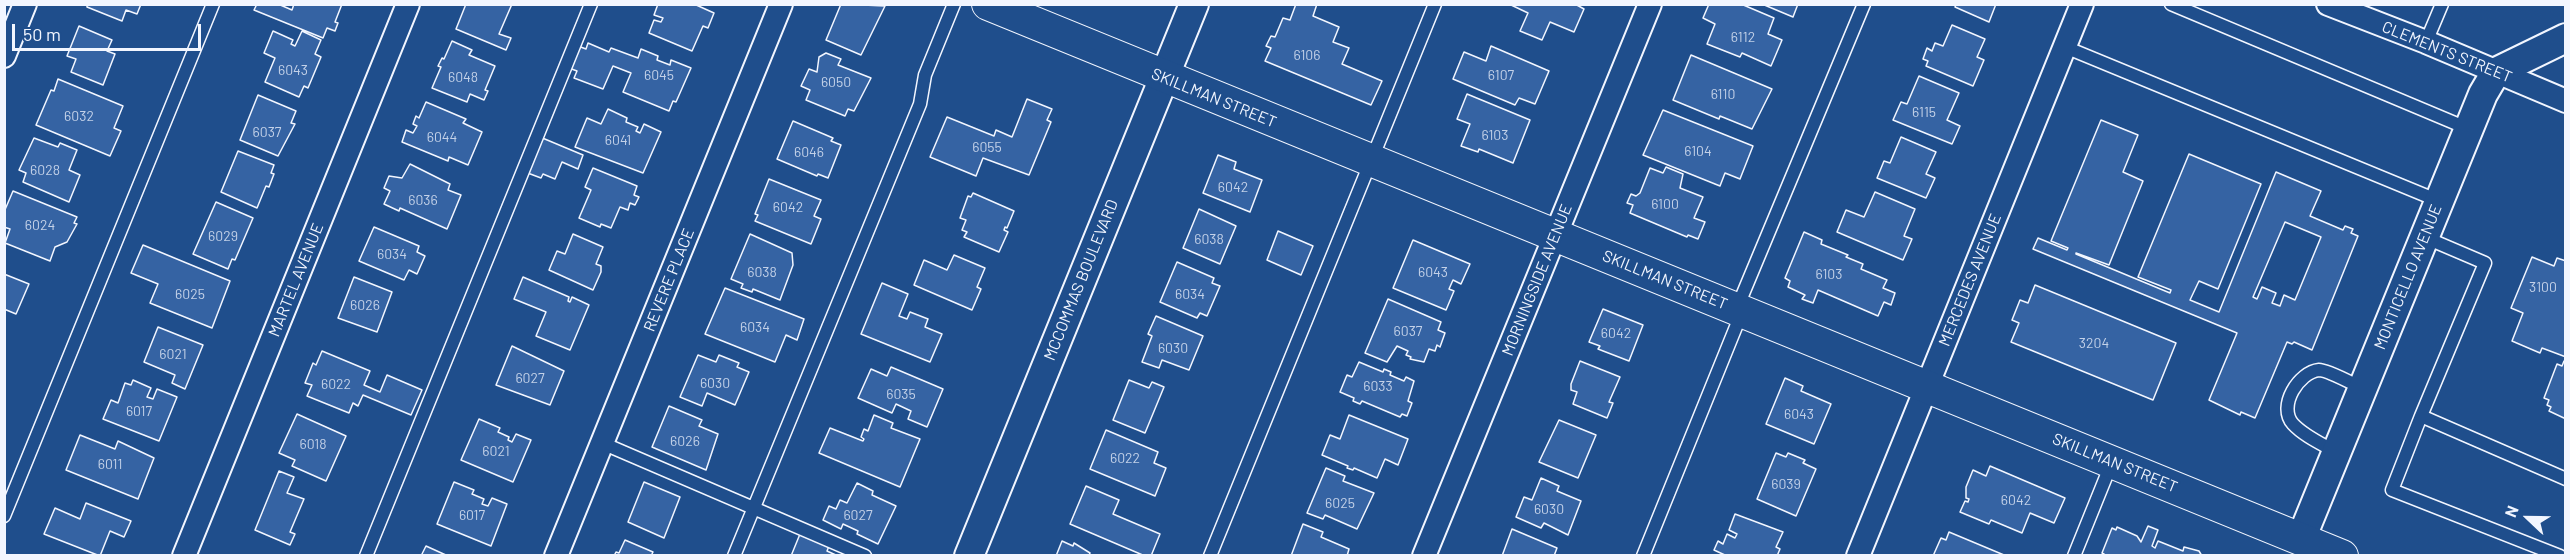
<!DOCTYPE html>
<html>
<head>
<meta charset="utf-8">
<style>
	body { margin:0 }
	#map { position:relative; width:2570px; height:560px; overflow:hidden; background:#1f4e8c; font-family:Barlow,sans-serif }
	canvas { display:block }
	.frame { position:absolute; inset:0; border:6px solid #f2f6ff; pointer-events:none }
	.north { position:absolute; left:2498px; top:488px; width:60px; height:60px; -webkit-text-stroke:4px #1f4e8c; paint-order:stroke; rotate:292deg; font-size:16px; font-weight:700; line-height:24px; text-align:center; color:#f2f6ff }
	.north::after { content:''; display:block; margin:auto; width:21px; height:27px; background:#f2f6ff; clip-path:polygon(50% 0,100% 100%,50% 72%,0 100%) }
	.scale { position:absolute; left:12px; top:24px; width:189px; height:27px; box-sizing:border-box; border:3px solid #f2f6ff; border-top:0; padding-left:8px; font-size:18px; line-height:21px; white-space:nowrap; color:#f2f6ff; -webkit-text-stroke:4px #1f4e8c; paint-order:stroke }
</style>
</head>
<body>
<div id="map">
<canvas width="2570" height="560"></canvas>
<div class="frame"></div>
<div class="north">N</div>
<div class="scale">50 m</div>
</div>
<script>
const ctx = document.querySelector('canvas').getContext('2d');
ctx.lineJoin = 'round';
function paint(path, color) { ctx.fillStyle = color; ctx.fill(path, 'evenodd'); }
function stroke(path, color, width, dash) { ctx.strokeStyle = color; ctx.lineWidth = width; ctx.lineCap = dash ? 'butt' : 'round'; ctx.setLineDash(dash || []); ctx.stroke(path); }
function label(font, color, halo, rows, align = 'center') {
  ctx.font = font + ' Barlow,sans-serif'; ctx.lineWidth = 4.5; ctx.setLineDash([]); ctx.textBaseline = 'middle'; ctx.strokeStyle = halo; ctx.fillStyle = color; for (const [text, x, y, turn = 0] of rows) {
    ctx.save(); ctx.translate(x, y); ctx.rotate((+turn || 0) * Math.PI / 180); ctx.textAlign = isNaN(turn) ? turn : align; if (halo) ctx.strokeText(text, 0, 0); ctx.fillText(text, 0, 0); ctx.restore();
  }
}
const building = new Path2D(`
	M87 4H141L137 14 126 10 122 21 87 7Z
	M257 4H278L292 10 294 4H342L335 22 338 23 335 31 327 28 323 38 254 10Z
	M466 4H512L499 34 511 38 506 50 456 29Z
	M658 4H694L714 13 708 28 703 26 692 51 649 33 654 20 661 22 663 18 654 15Z
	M841 4 885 6 861 55 826 40Z
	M1296 4H1317L1313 16 1339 27 1333 42 1349 48 1342 64 1382 81 1371 105 1265 61 1271 48 1266 46 1271 36 1275 37 1283 18 1290 20Z
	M1509 4H1575L1584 9 1574 32 1550 22 1542 40 1520 31 1528 13Z
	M1709 4H1741L1774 18 1768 34 1782 40 1771 66 1742 53 1740 57 1707 44 1715 24 1703 18Z
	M1762 4H1798L1793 17Z
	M1956 4H1996L1989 22 1955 7Z
	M1952 25 1985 39 1977 57 1984 60 1973 86 1926 66 1928 61 1923 59 1927 48 1932 51 1935 43 1943 46Z
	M79 26 112 40 107 51 115 54 103 85 71 72 76 59 67 56Z
	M273 31 293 40 291 44 295 46 302 31 321 40 315 54 321 57 308 88 304 86 299 97 265 82 275 58 264 53Z
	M452 41 472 50 469 55 495 66 485 90 488 91 484 100 470 94 467 102 432 88 441 67 438 66 442 58 444 59Z
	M588 43 609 52 611 48 638 58 641 49 658 56 657 60 670 65 671 60 691 68 676 102 673 101 669 111 623 92 631 73 613 66 603 89 574 78 577 71 569 68 578 46 586 49Z
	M1491 46 1549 71 1535 104 1519 98 1515 105 1453 79 1464 52 1486 61Z
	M826 53 841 59 838 65 871 78 854 111 848 109 845 116 806 100 810 90 801 86 809 69 817 72 819 57Z
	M1691 55 1772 89 1752 129 1720 116 1719 119 1673 100Z
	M1919 76 1959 93 1947 120 1960 126 1952 144 1893 120 1901 102 1907 104Z
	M58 79 123 106 114 128 121 131 110 156 36 125 51 90 54 91Z
	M1467 94 1530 120 1513 163 1479 149 1478 152 1461 146 1470 124 1457 119Z
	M258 95 296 111 291 123 295 124 278 156 240 140Z
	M1027 99 1052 109 1047 120 1051 122 1029 175 983 158 976 176 930 157 947 117 994 136 996 130 1012 137Z
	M426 102 466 119 463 123 482 132 468 165 449 157 448 161 402 142 406 130 413 133 417 126 413 124 416 116 419 118Z
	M608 109 627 118 626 122 638 127 636 131 640 133 644 124 661 132 643 173 575 147 587 118 601 124Z
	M1663 110 1753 146 1740 179 1725 173 1720 186 1643 155Z
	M2101 120 2138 135 2123 172 2143 181 2109 265 2076 253V254L2170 293 2171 290 2138 277 2189 154 2261 184 2218 289 2199 281 2190 300 2219 312 2276 172 2321 191 2310 216 2343 230 2345 226 2353 229 2351 233 2358 236 2312 350 2294 342 2292 344 2287 342 2255 418 2241 412 2240 415 2209 400 2237 333 2033 249 2038 238 2067 250 2068 248 2051 241ZM2285 222 2321 237 2295 300 2284 295 2280 306 2272 303 2276 293 2262 287 2257 299 2253 297Z
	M793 121 833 138 831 141 841 145 828 178 818 174 817 176 777 159Z
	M540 137 583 155 578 169 562 162 555 179 543 174 541 178 525 172Z
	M1901 137 1936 152 1926 174 1935 178 1926 198 1877 178 1884 161 1890 163Z
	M34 138 58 147 60 143 77 150 69 170 80 175 69 202 23 182 26 173 19 170Z
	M238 151 274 165 271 173 274 174 269 187 266 186 257 208 221 192Z
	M1218 155 1236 162 1234 169 1262 180 1250 212 1203 193Z
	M410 164 450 184 448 190 461 195 447 229 400 208 399 211 384 204 390 191 384 188 389 176 402 178Z
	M1666 167 1683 174 1680 188 1703 197 1694 218 1705 222 1698 239 1688 235 1687 237 1630 213 1633 205 1627 203 1631 194 1636 196 1640 193 1650 168 1663 173Z
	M593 168 637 186 634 195 639 197 635 205 630 203 628 210 620 207 611 228 601 224 600 227 579 218 591 190 585 187Z
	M769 179 821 200 814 216 821 219 811 244 755 221 758 215 755 214Z
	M13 191 77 217 74 223 77 224 67 242 55 247 50 261 5 243 10 229 4 227V212Z
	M1875 192 1915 209 1904 236 1912 239 1903 260 1837 232 1846 210 1864 217Z
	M973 193 1014 211 1007 228 1005 227 1004 230 1008 232 999 252 964 237 967 232 962 230 966 220 960 218 968 196 971 197Z
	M216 202 253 218 235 260 232 259 228 269 193 254Z
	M1199 209 1236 226 1220 264 1183 248Z
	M374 227 419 246 417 252 425 256 417 274 409 270 404 280 359 261Z
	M1278 231 1313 246 1301 275 1267 260Z
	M1804 232 1822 240 1821 244 1848 255 1846 257 1863 264 1861 269 1887 280 1883 288 1895 293 1891 305 1884 302 1878 316 1818 290 1813 303 1802 299 1805 295 1788 287 1790 281 1785 278Z
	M573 234 603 247 596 264 601 266V272L593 290 549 270 557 251 565 254Z
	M750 234 792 253 793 265 780 300 753 289 752 292 741 288 743 284 731 279Z
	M1413 240 1470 264 1461 284 1453 280 1449 289 1454 291 1446 310 1393 288Z
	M143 245 230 281 212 328 150 303 158 284 131 273Z
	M954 255 985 268 977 287 981 289 972 310 914 285 924 260 947 270Z
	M2532 257 2554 266 2557 258 2566 261V357L2542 348 2540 353 2512 341 2523 313 2511 308Z
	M1177 262 1214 278 1212 283 1220 286 1207 316 1200 313 1197 318 1160 302Z
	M4 274 29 284 16 314 4 309Z
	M354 277 392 292 377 332 338 318Z
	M523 277 569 297 568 301 570 302 572 297 589 305 570 350 536 336 546 312 514 299Z
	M882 283 908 294 899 316 907 319 910 312 928 319 925 327 942 334 930 362 861 334Z
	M2035 285 2176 343 2153 400 2011 342 2019 323 2012 320 2020 300 2028 303Z
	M725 288 804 319 797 340 786 335 775 362 705 334Z
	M1388 299 1441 322 1438 330 1445 333 1440 347 1437 345 1435 351 1429 349 1424 362 1410 359 1411 357 1406 355 1408 351 1397 346 1387 362 1365 353Z
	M1603 309 1643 325 1629 361 1598 349 1600 346 1589 342Z
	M1156 316 1203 336 1189 370 1162 360 1159 368 1142 362 1152 336 1148 334Z
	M158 327 203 345 185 389 172 383 175 375 144 362Z
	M512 346 564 371 550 405 496 385Z
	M322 351 370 371 364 385 380 392 387 375 422 390 411 415 363 395 358 406 353 403 349 413 307 396 312 385 305 383 313 363 316 365Z
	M698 355 716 362 719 355 739 363 737 367 749 372 735 405 707 393 702 406 680 397Z
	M1580 361 1620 377 1609 402 1613 403 1607 418 1573 404 1577 392 1571 390V384Z
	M2564 361 2566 362V419L2549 411 2551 407 2547 405 2549 400 2544 398 2557 364 2562 366Z
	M1359 362 1383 372 1384 369 1391 372 1390 375 1404 381 1406 377 1414 381 1408 401 1412 403 1407 416 1402 414 1400 417 1362 401 1360 404 1353 401 1354 398 1340 392 1347 375 1352 377Z
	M891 367 943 389 927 427 908 419 911 411 896 404 892 413 858 398 871 369 887 376Z
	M1785 378 1803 386 1801 391 1831 404 1814 444 1766 424Z
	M133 380 151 388 147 397 153 399 157 389 177 397 159 441 103 419 111 400 118 403 125 383 131 385Z
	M1129 380 1149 388 1152 382 1164 387 1145 433 1113 420Z
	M669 406 702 420 699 426 718 434 706 470 652 447Z
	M297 414 346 436 326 481 292 466 295 460 279 453Z
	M874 415 893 423 891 428 920 439 900 487 819 453 830 428 863 441 864 439 861 437 864 429 868 431Z
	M1349 415 1408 439 1398 465 1385 459 1377 478 1354 468 1353 470 1347 468 1348 466 1322 455 1330 435 1340 439Z
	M479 419 500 428 498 432 509 437 508 440 512 442 516 434 531 440 513 482 461 460Z
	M1559 420 1596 435 1578 478 1539 462Z
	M1106 430 1158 452 1154 463 1166 468 1155 496 1090 469Z
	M80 435 115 449 118 441 154 458 138 499 66 470Z
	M1776 453 1786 457 1788 453 1805 460 1803 463 1816 469 1796 516 1757 499Z
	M1990 466 2065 498 2054 523 2030 513 2022 533 1991 520 1989 524 1960 512 1965 501 1968 502 1969 499 1966 498V487L1973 470 1986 476Z
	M1326 468 1345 476 1343 481 1374 493 1357 529 1325 515 1323 519 1307 513Z
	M279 471 294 477 287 493 304 499 290 532 295 534 290 545 255 530Z
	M1541 478 1559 486 1557 491 1581 501 1568 535 1544 523 1541 528 1516 517 1524 497 1532 500Z
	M454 482 474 490 472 494 484 499 482 504 488 506 492 498 507 504 491 546 437 524Z
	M644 482 680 497 664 538 628 522Z
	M857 483 873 491 872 495 896 506 878 544 857 534 858 531 843 524 841 529 823 520 829 506 836 509 840 500 847 503Z
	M1086 486 1119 500 1113 514 1160 534 1151 556H1145L1070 524Z
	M86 503 131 521 124 537 110 531 100 556 44 534 55 508 80 519Z
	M1735 514 1783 532 1776 547 1780 549 1777 556H1727L1714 550 1718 541 1723 544 1727 534 1735 538 1737 534 1729 530Z
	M1303 524 1323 532 1321 537 1349 549 1347 556H1291Z
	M2148 526 2158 530 2152 546 2155 548 2158 541 2183 551 2184 547 2199 551 2202 556H2107L2102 553 2112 528 2116 530 2117 527 2137 536 2141 542Z
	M1512 529 1557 548 1554 556H1502Z
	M1949 532 2004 555V556H1933L1941 538 1946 540Z
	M800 534 829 546 827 551 838 556H791Z
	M625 540 653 552 651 556H614L616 552 619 553Z
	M1062 541 1073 546 1074 543 1090 553 1089 556H1056Z
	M426 546 448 556H421Z`);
const service = new Path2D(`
	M2171 4 2469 129
	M2426 42 2442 4
	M2065 47 2439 201
	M2424 237 2485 263 2421 416 2566 479
	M1737 308 1864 4
	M2421 416 2392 490 2560 556
	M602 443 865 556
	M2336 452C2322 444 2304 436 2293 424 2277 406 2299 372 2319 370 2328 370 2353 384 2362 388
	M4 516 213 4
	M366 556 591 4
	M734 556 920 104 925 75 954 4
	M1210 556 1435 4
	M1643 556 1742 312
	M2074 556 2112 462`);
const minor = new Path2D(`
	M2328 4 2426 42 2566 101
	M4 56 25 4
	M184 556 408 4
	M556 556 781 4
	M1424 556 1650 4
	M1858 556 2082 4`);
const tertiary = new Path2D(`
	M2301 539 2483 94 2496 72 2566 38
	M969 556 1194 4`);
const secondary = new Path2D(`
	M988 4 2342 556`);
const numberNames = [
	["6112",1743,37],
	["6106",1307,55],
	["6043",293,70],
	["6045",659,75],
	["6107",1501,75],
	["6048",463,77],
	["6050",836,82],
	["6110",1723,94],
	["6115",1924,112],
	["6032",79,116],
	["6037",267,132],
	["6103",1495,135],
	["6044",442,137],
	["6041",618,140],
	["6055",987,147],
	["6104",1698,151],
	["6046",809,152],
	["6028",45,170],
	["6042",1233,187],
	["6036",423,200],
	["6100",1665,204],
	["6042",788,207],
	["6024",40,225],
	["6029",223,236],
	["6038",1209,239],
	["6034",392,254],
	["6038",762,272],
	["6043",1433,272],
	["6103",1829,274],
	["3100",2543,287],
	["6025",190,294],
	["6034",1190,294],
	["6026",365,305],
	["6034",755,327],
	["6037",1408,331],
	["6042",1616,333],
	["3204",2094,343],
	["6030",1173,348],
	["6021",173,354],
	["6027",530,378],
	["6030",715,383],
	["6022",336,384],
	["6033",1378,386],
	["6035",901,394],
	["6017",139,411],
	["6043",1799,414],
	["6026",685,441],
	["6018",313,444],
	["6021",496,451],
	["6022",1125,458],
	["6011",110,464],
	["6039",1786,484],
	["6042",2016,500],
	["6025",1340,503],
	["6030",1549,509],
	["6017",472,515],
	["6027",858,515]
];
const streetNames = [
	["CLEMENTS STREET",2447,52,22],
	["SKILLMAN STREET",1214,98,22],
	["MONTICELLO AVENUE",2408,277,-68],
	["MARTEL AVENUE",296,280,-68],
	["REVERE PLACE",669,280,-68],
	["MCCOMMAS BOULEVARD",1081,280,-68],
	["MORNINGSIDE AVENUE",1537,280,-68],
	["SKILLMAN STREET",1665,280,22],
	["MERCEDES AVENUE",1970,280,-68],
	["SKILLMAN STREET",2115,463,22]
];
paint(building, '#3563a3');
stroke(building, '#f2f6ff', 1.5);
stroke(service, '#f2f6ff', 15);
stroke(minor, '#f2f6ff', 26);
stroke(tertiary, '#f2f6ff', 32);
stroke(secondary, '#f2f6ff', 34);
stroke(service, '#1f4e8c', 12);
stroke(minor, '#1f4e8c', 22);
stroke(tertiary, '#1f4e8c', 28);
stroke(secondary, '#1f4e8c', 32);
label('14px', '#c3d1e8', null, numberNames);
label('16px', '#f2f6ff', '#1f4e8c', streetNames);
</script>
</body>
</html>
